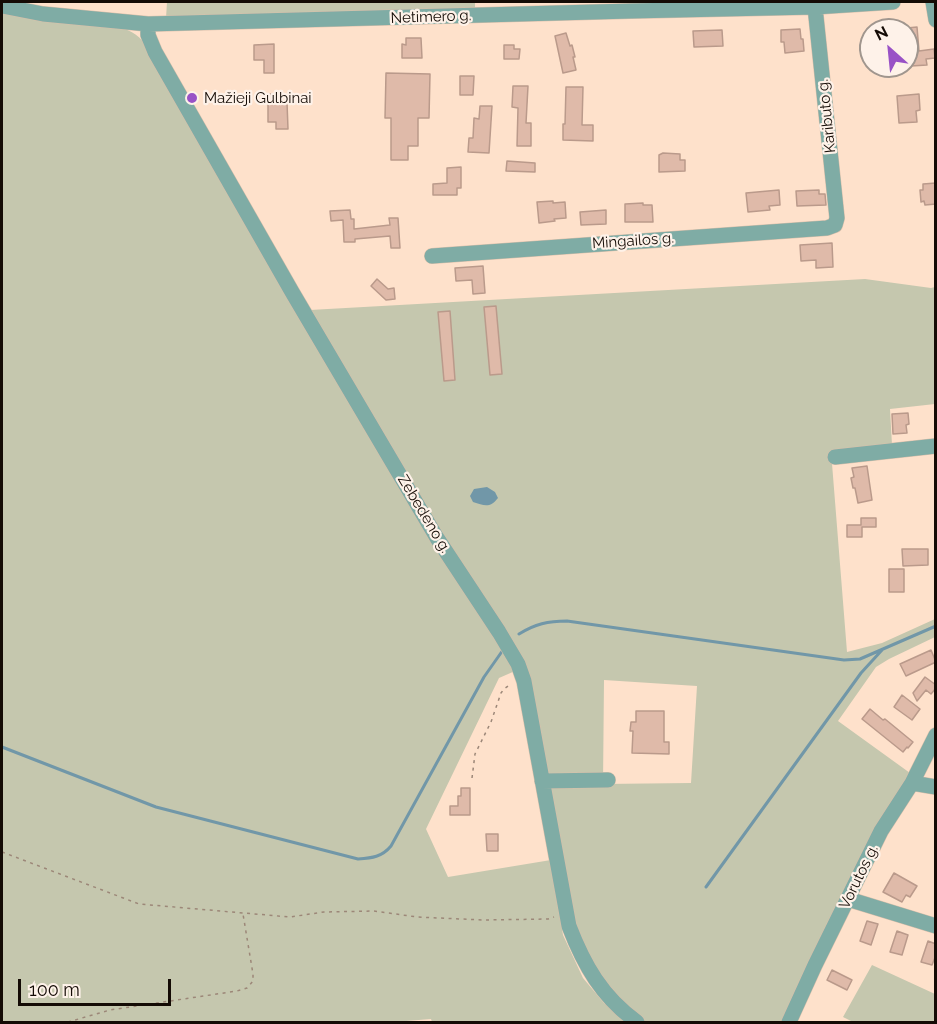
<!DOCTYPE html>
<html>
<head>
<meta charset="utf-8">
<style>
	body { margin:0 }
	#map { position:relative; width:937px; height:1024px; overflow:hidden; background:#fee1cb; font-family:Raleway,sans-serif }
	canvas { display:block }
	.frame { position:absolute; inset:0; border:3px solid #140b05; pointer-events:none }
	.north { position:absolute; left:859px; top:18px; width:60px; height:60px; box-sizing:border-box; background:#fef2e9; border:2px solid #a0968e; border-radius:50%; rotate:333deg; font-size:16px; font-weight:700; line-height:24px; text-align:center; color:#140b05 }
	.north::after { content:''; display:block; margin:auto; width:21px; height:27px; background:#9952c6; clip-path:polygon(50% 0,100% 100%,50% 72%,0 100%) }
	.scale { position:absolute; left:18px; top:979px; width:153px; height:27px; box-sizing:border-box; border:3px solid #140b05; border-top:0; padding-left:8px; font-size:18px; line-height:21px; white-space:nowrap; color:#140b05; -webkit-text-stroke:4px #fef2e9; paint-order:stroke }
</style>
</head>
<body>
<div id="map">
<canvas width="937" height="1024"></canvas>
<div class="frame"></div>
<div class="north">N</div>
<div class="scale">100 m</div>
</div>
<script>
const ctx = document.querySelector('canvas').getContext('2d');
ctx.lineJoin = 'round';
function paint(path, color) { ctx.fillStyle = color; ctx.fill(path, 'evenodd'); }
function stroke(path, color, width, dash) { ctx.strokeStyle = color; ctx.lineWidth = width; ctx.lineCap = dash ? 'butt' : 'round'; ctx.setLineDash(dash || []); ctx.stroke(path); }
function label(font, color, halo, rows, align = 'center') {
  ctx.font = font + ' Raleway,sans-serif'; ctx.lineWidth = 4.5; ctx.setLineDash([]); ctx.textBaseline = 'middle'; ctx.strokeStyle = halo; ctx.fillStyle = color; for (const [text, x, y, turn = 0] of rows) {
    ctx.save(); ctx.translate(x, y); ctx.rotate((+turn || 0) * Math.PI / 180); ctx.textAlign = isNaN(turn) ? turn : align; if (halo) ctx.strokeText(text, 0, 0); ctx.fillText(text, 0, 0); ctx.restore();
  }
}
const green = new Path2D(`
	M167 2H475V11L166 18Z
	M2 11 115 26C129 30 137 33 146 45L515 671 499 678 426 829 448 877 551 860 563 935 583 978 604 1003 627 1022H432L431 1019 394 1022H2Z
	M865 279 931 288 935 287V404L890 409 892 445 831 451 847 652 882 643 935 619V637L889 659 876 667 838 721 910 773 783 1022H645L616 998 579 944 535 708 448 546 310 310ZM604 680 697 686 691 783 603 784Z
	M872 965 935 994V1022H853L843 1017Z`);
const water = new Path2D(`
	M487 487 495 492 498 498C490 508 485 506 473 502L470 496 474 489Z`);
const stream = new Path2D(`
	M519 634C535 624 548 621 567 621L844 660 860 659 936 626
	M2 747 156 807 358 859C372 858 382 857 391 846L484 677 503 650
	M706 887 861 673 882 650`);
const building = new Path2D(`
	M917 27 919 51 934 49 935 58 926 59 927 65 911 66 907 39V28Z
	M800 29 801 39H803L804 51 785 53 784 42H781V30Z
	M722 30 723 46 694 47 693 31Z
	M566 33 570 46 572 45 575 57H573L576 70 563 73 555 36Z
	M406 38H421L422 58H402V44L406 45Z
	M274 44V73H264V60H254V45Z
	M504 45H514V49H520L519 59H504Z
	M386 73 430 74 429 118H418V146H408V160H391V118H385Z
	M460 76H474L473 95H460Z
	M513 86H528L526 123H531V146H517L518 108 512 107Z
	M566 87H583L582 125H593V141L563 140V124H565Z
	M268 94H277L278 102H287L288 129H276V122H268Z
	M919 94 920 110 916 111 917 122 899 123 897 96Z
	M480 106H492L489 153 468 152 469 138H473L474 118 479 119Z
	M663 153 680 154V160H685V171L659 172V155Z
	M507 161 535 163V172L506 171Z
	M461 167V188H457V195H433V184L447 183V168Z
	M936 183V204L925 205 924 201 921 202 920 190H923V184Z
	M779 190 780 205 769 206 770 210 748 212 746 193Z
	M819 190V194H825L826 205 797 206 796 191Z
	M553 201V203L565 202 566 218 554 219 555 221 539 223 537 202Z
	M643 203V205H652L653 222H625V204Z
	M350 210 351 219H354V229L390 225 389 218H398L400 248H391L390 236 355 239V242H344L343 220 331 221 330 211Z
	M606 210V224L581 225 580 212Z
	M832 243 833 267 816 268V260L801 261 800 245Z
	M483 266 485 293 473 294 472 280 456 281 455 268Z
	M377 279 388 289 394 288 395 299 386 300 371 286Z
	M496 306 502 374 490 375 484 307Z
	M450 311 455 380 444 381 438 312Z
	M908 413 909 424 906 425 907 433 893 434 892 414Z
	M867 466 872 500 858 503 855 488H853L851 478 854 477 852 468Z
	M861 518H876V527H862V537H847V525H861Z
	M902 549H928V565L903 566Z
	M889 569H904V592H889Z
	M931 650 936 662 906 676 900 664Z
	M925 677 936 685V688L931 694 926 690 917 701 913 693Z
	M902 695 920 709 912 720 894 707Z
	M870 709 883 720 885 719 913 742 908 748 907 747 903 752 862 719Z
	M636 711H664V742H669V754L632 753 633 731H630L631 722H636Z
	M461 788H470V815H450V806H458V796H461Z
	M486 834H498V851H487Z
	M894 873 917 886 910 897 906 895 902 902 883 892Z
	M867 921 878 924 871 945 860 941Z
	M897 931 908 935 902 955 890 952Z
	M928 941 936 944V955L932 965 921 962Z
	M832 970 852 980 847 990 827 980Z`);
const path = new Path2D(`
	M472 778 475 754 491 722 501 693 504 689 511 684
	M2 852 139 904 290 917 324 912 374 911 417 917 484 920 548 919 554 917
	M68 1022 110 1010 237 991 247 988 253 981V974L243 914`);
const minor = new Path2D(`
	M933 2 936 20
	M2 6 43 14 148 24 631 11 815 7 893 2
	M148 24V35L155 52 292 292 437 538 499 632 518 664 524 681 569 926C584 965 602 997 637 1022
	M432 256 827 228 835 225 837 218 815 7
	M835 457 936 446
	M542 781 608 780
	M912 783 936 787
	M848 899 936 926
	M789 1022 815 965 881 831 912 783 936 735`);
const markers = [
	[192,98,6,"#9952c6"]
];
const streetNames = [
	["Netimero g.",431,17,-2],
	["Kaributo g.",827,116,-96],
	["Mingailos g.",633,241,-4],
	["Zebedeno g.",424,514,59],
	["Vorutos g.",859,877,-64]
];
const poiNames = [
	["Mažieji Gulbinai",204,98]
];
paint(green, '#c5c7ae');
paint(water, '#7197a8');
stroke(stream, '#7197a8', 3);
paint(building, '#dfbaa9');
stroke(building, '#ba9a8b', 1.5);
stroke(minor, '#d9bfab', 16);
stroke(path, '#9c8778', 1.5, [3, 4.5]);
stroke(minor, '#7faca5', 15);
for (const [x, y, r, color] of markers) { const dot = new Path2D(); dot.arc(x, y, r, 0, 2 * Math.PI); ctx.fillStyle = color; ctx.fill(dot); stroke(dot, '#fef2e9', 2); }
label('15px', '#140b05', '#fef2e9', streetNames);
label('15px', '#140b05', '#fef2e9', poiNames, 'left');
</script>
</body>
</html>
